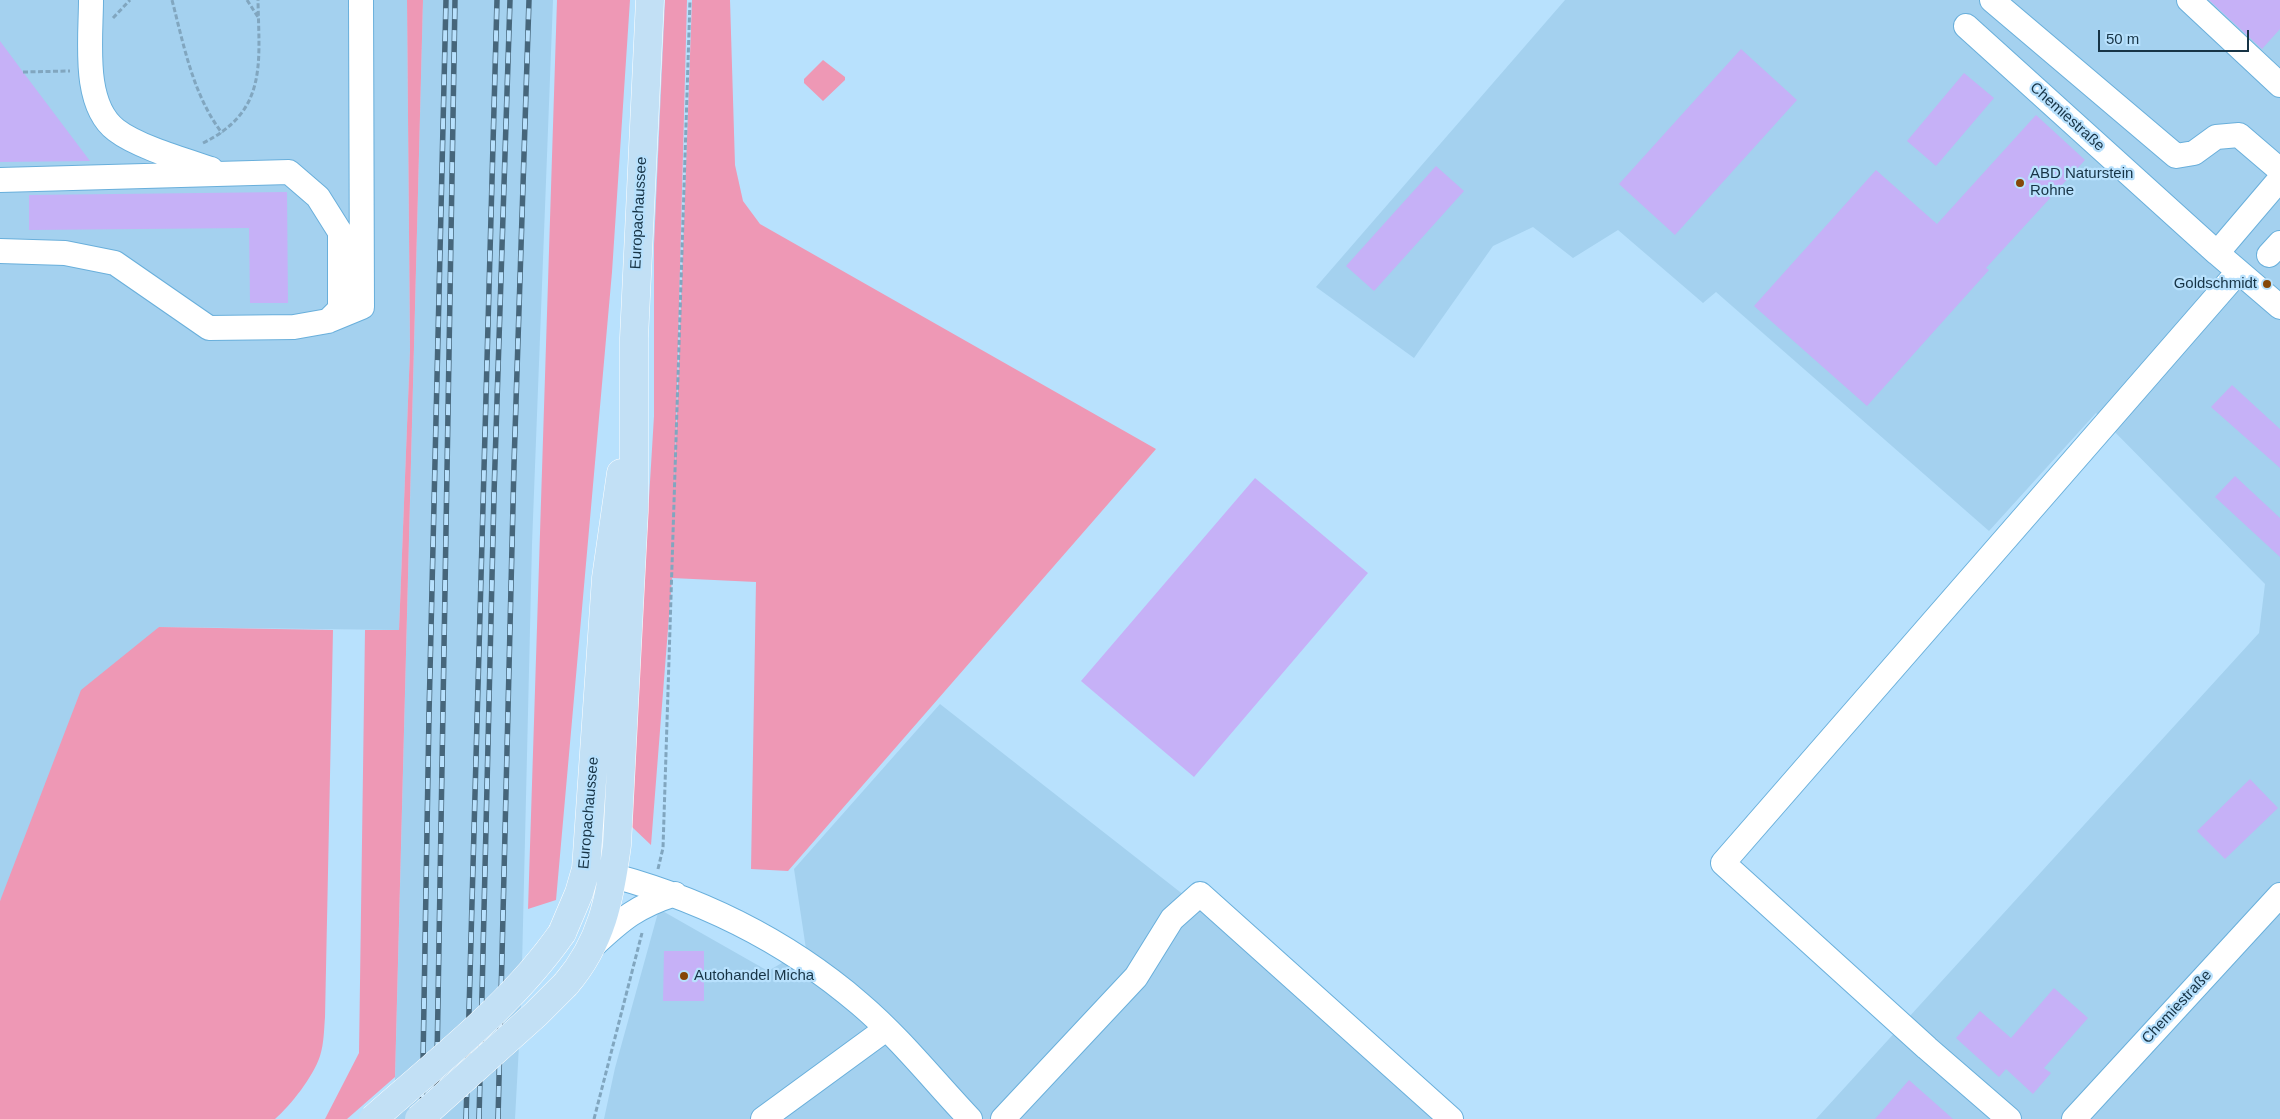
<!DOCTYPE html>
<html>
<head>
<meta charset="utf-8">
<style>
	body { margin:0 }
	#map { position:relative; width:2280px; height:1119px; overflow:hidden; background:#b8e1fd; font-family:Helvetica,sans-serif }
	canvas { display:block }
	.scale { position:absolute; left:2098px; top:30px; width:151px; height:22px; box-sizing:border-box; border:2px solid #173446; border-top:0; padding-left:6px; font-size:15px; line-height:18px; white-space:nowrap; color:#173446; -webkit-text-stroke:4px #b8e1fd; paint-order:stroke }
</style>
</head>
<body>
<div id="map">
<canvas width="2280" height="1119"></canvas>
<div class="scale">50 m</div>
</div>
<script>
const ctx = document.querySelector('canvas').getContext('2d');
ctx.lineJoin = 'round';
function paint(path, color) { ctx.fillStyle = color; ctx.fill(path, 'evenodd'); }
function stroke(path, color, width, dash) { ctx.strokeStyle = color; ctx.lineWidth = width; ctx.lineCap = dash ? 'butt' : 'round'; ctx.setLineDash(dash || []); ctx.stroke(path); }
function label(font, color, halo, rows, align = 'center') {
  ctx.font = font + ' Helvetica,sans-serif'; ctx.lineWidth = 4.5; ctx.setLineDash([]); ctx.textBaseline = 'middle'; ctx.strokeStyle = halo; ctx.fillStyle = color; for (const [text, x, y, turn = 0] of rows) {
    ctx.save(); ctx.translate(x, y); ctx.rotate((+turn || 0) * Math.PI / 180); ctx.textAlign = isNaN(turn) ? turn : align; if (halo) ctx.strokeText(text, 0, 0); ctx.fillText(text, 0, 0); ctx.restore();
  }
}
const built = new Path2D(`
	M0 0H407L410 350 399 630 159 627 0 901Z
	M423 0H553L532 544 521 1008 515 1119H394Z
	M1565 0H2280V1119H1816L2259 633 2265 584 2096 413 1989 531 1716 292 1703 303 1618 230 1573 258 1533 227 1493 246 1414 358 1316 287Z
	M940 704 1332 1011 1451 1119H604L615 1068 659 909 768 971 806 949 794 869Z`);
const green = new Path2D(`
	M407 0H423L395 1077 347 1119H325L359 1053 365 630H399L410 350Z
	M557 0H630L612 272 556 900 528 909Z
	M665 0H687L674 498 692 0H730L735 165 743 201 760 224 1156 449 788 871 751 869 756 582 672 578 651 845 632 827 631 794 654 416V245Z
	M823 60 845 77V80L823 101 804 83V79Z
	M159 627 333 630 325 1017C324 1029 324 1044 320 1056 313 1077 291 1105 275 1119H0V901L81 690Z`);
const building = new Path2D(`
	M2209 0H2280V29L2262 49Z
	M0 41 23 72 90 161 0 162Z
	M1741 49 1797 100 1675 235 1619 184Z
	M1964 73 1994 98 1936 166 1907 141Z
	M2036 115 2085 160 1986 268 1989 270 1867 406 1754 306 1876 170 1937 224Z
	M1436 166 1464 191 1374 291 1346 266Z
	M287 192 288 303H250L249 228 29 230V195Z
	M2232 385 2280 429V468L2211 407Z
	M2235 476 2280 518V557L2215 497Z
	M1255 478 1368 573 1194 777 1081 681Z
	M2250 779 2278 808 2225 859 2197 831Z
	M664 951H704V1001H663Z
	M2054 988 2088 1018 2044 1068 2051 1073 2033 1094 2006 1069 1999 1077 1956 1038 1980 1011 2011 1038Z
	M1909 1080 1953 1119H1875Z`);
const path = new Path2D(`
	M172 0C184 46 193 95 222 133
	M247 0 258 17
	M113 18 130 0
	M23 72 70 71
	M203 143C268 111 259 63 258 0
	M658 869 663 848 690 0
	M594 1119 642 933`);
const minor = new Path2D(`
	M91 0C91 39 82 104 116 130 138 147 184 160 211 169
	M1992 0 2176 156 2194 153 2216 137 2239 135 2280 170
	M2189 0 2280 85
	M1966 26 2217 253 2280 307
	M0 180 289 172 318 197 340 232V309L328 321
	M0 251 65 253 115 263 209 328 294 327 328 321 362 307 361 0
	M2217 253 2280 179
	M2269 255 2280 243
	M595 871C693 895 782 937 860 1004 900 1038 934 1081 970 1119
	M594 945C622 919 637 906 675 894
	M763 1119 886 1029
	M1003 1119 1136 977 1172 919 1200 894 1451 1119
	M2009 1119 1927 1048 1723 863 2238 272
	M2074 1119 2280 895`);
const major = new Path2D(`
	M562 933 579 893 586 869 606 578 621 473
	M566 984C602 942 610 898 617 845L634 512V338L650 0`);
const rail = new Path2D(`
	M422 1119 429 714 446 0
	M436 1119 455 0
	M466 1119 497 0
	M479 1119 494 494 510 0
	M498 1119 514 464 529 0`);
const majorBridge = new Path2D(`
	M373 1119C439 1060 511 1006 562 933
	M419 1119 536 1014 566 984`);
const markers = [
	[2020,183,5,"#854707"],
	[2267,284,5,"#854707"],
	[684,976,5,"#854707"]
];
const streetNames = [
	["Chemiestraße",2067,117,42],
	["Europachaussee",639,213,-87],
	["Europachaussee",589,813,-85],
	["Chemiestraße",2177,1007,-47]
];
const poiNames = [
	["ABD Naturstein",2030,174],
	["Rohne",2030,191],
	["Goldschmidt",2257,284,"right"],
	["Autohandel Micha",694,976]
];
paint(built, '#a4d1ef');
paint(green, '#ee98b5');
paint(building, '#c6b1f7');
stroke(minor, '#69afdb', 26);
stroke(major, '#fff', 29);
stroke(path, '#81a6bf', 3, [5, 2.5]);
stroke(minor, '#fff', 24);
stroke(major, '#c2e0f5', 28);
stroke(rail, '#46667b', 5.5);
stroke(rail, '#b8e1fd', 4, [11]);
stroke(majorBridge, '#fff', 29, []);
stroke(majorBridge, '#c2e0f5', 28);
for (const [x, y, r, color] of markers) { const dot = new Path2D(); dot.arc(x, y, r, 0, 2 * Math.PI); ctx.fillStyle = color; ctx.fill(dot); stroke(dot, '#b8e1fd', 2); }
label('15px', '#173446', '#b8e1fd', streetNames);
label('15px', '#173446', '#b8e1fd', poiNames, 'left');
</script>
</body>
</html>
